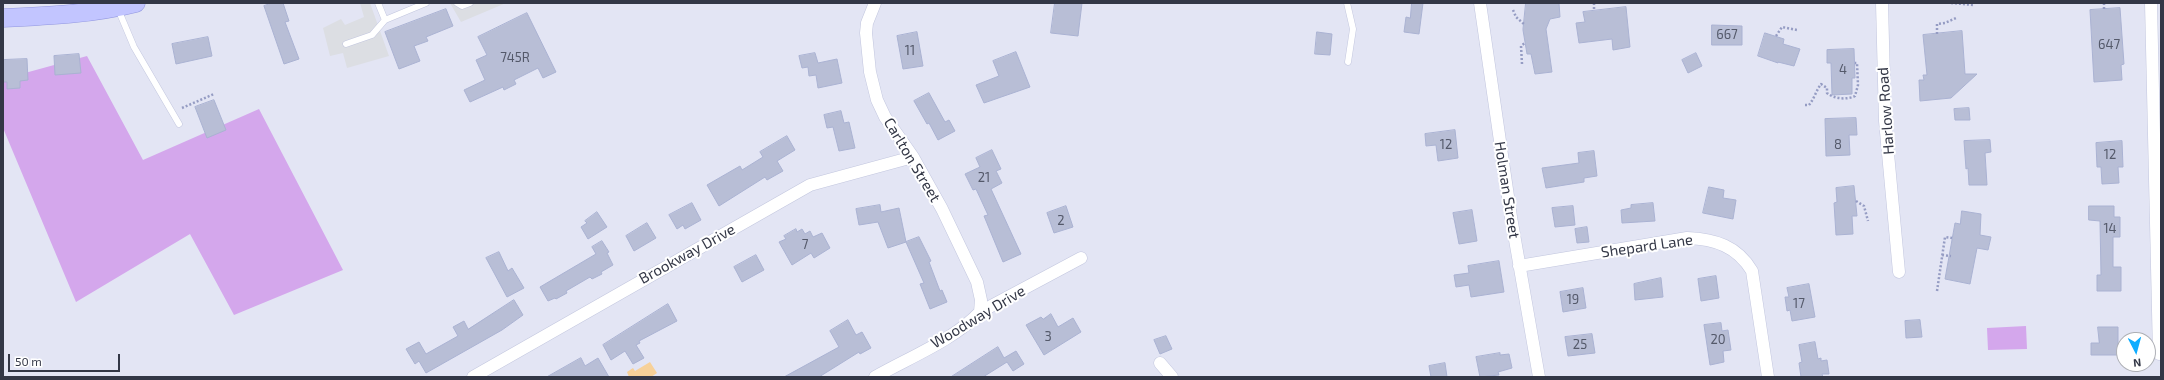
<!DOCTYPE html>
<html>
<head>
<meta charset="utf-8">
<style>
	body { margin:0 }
	#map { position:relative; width:2164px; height:380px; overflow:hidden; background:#e3e5f4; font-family:"Exo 2",sans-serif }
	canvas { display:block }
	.frame { position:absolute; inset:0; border:4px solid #333746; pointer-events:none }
	.north { position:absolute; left:2116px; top:332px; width:40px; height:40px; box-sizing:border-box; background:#fff; border:1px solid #adafb5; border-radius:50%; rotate:174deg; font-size:11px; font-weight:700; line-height:16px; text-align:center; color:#333746 }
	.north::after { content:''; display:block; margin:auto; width:14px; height:18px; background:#0fadff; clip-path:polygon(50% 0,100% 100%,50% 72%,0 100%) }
	.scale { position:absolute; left:8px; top:354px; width:112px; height:18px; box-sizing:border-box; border:2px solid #333746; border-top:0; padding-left:5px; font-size:12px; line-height:14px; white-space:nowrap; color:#333746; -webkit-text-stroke:3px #fff; paint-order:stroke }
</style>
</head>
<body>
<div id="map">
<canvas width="2164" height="380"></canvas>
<div class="frame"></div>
<div class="north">N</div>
<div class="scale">50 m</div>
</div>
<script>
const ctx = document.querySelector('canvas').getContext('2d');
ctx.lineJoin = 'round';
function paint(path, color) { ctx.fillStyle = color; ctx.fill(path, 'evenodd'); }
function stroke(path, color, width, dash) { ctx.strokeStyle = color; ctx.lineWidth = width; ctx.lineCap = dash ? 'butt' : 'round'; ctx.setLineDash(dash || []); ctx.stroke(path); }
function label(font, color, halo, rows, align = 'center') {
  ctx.font = font + ' "Exo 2",sans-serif'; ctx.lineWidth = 4; ctx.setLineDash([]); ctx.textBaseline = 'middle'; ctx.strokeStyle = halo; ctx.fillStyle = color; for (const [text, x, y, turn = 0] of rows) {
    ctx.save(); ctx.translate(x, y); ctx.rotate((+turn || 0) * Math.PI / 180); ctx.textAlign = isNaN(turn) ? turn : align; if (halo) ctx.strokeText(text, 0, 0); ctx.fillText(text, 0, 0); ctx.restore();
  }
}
const green = new Path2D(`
	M87 56 143 160 259 109 343 270 234 315 190 234 76 302 3 128V79Z
	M2026 326 2027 349 1988 350 1987 328Z`);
const parking = new Path2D(`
	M360 3H370L389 56 347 68 343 53 330 56 323 28 341 19 345 25 364 17Z
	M450 3H506L461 22Z`);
const water = new Path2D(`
	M650 362 657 373 651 377H629L627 372 633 368 635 371Z`);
const building = new Path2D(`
	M272 3H283L289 21 285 22 299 59 284 64 264 6Z
	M1055 3H1082L1078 36 1051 33Z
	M1412 3H1423L1419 34 1404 32 1406 17 1410 18Z
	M1526 3H1559L1560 17 1550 19 1546 29 1552 72 1535 74 1531 54H1527L1523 30Z
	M1626 7 1630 47 1613 50 1612 39 1579 43 1576 23 1585 22 1583 12Z
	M2120 8 2124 64 2121 65 2122 80 2094 82 2090 10Z
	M446 9 453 26 426 37 428 41 414 46 420 61 399 69 385 32Z
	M527 13 556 72 543 78 538 68 514 80 516 84 504 90 503 87 470 102 464 90 485 80 476 60 487 55 478 37Z
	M1712 25 1742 26V45H1712Z
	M1962 31 1965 74H1977L1951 98 1920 101 1919 80H1924L1923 75H1927L1923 35Z
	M917 32 923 66 903 69 897 36Z
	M1317 32 1332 34 1330 55 1315 54Z
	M1765 33 1784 39 1783 44 1800 49 1794 66 1778 62V63L1758 56Z
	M208 37 212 56 176 64 172 44Z
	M1854 49 1855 78H1852V94L1832 95 1831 63H1827V50Z
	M1016 52 1030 87 984 103 976 85 999 76 993 61Z
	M815 53 818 63 837 59 842 83 818 88 816 75 809 76 808 67 802 68 799 56Z
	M1696 53 1702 66 1688 73 1682 60Z
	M79 54 81 73 55 75 54 56Z
	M27 59 28 80 20 81V88L7 89V82H3V60Z
	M929 93 945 122 949 120 955 131 938 140 929 123 927 124 914 101Z
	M214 100 226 130 207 138 195 107Z
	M1969 108 1970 120H1955L1954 109Z
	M841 111 844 123 849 122 855 148 839 151 833 127 827 128 824 115Z
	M1856 118 1857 135H1849L1850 155 1826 156 1825 119Z
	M1455 130 1458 158 1438 161 1436 145 1426 146 1425 134Z
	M787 136 795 150 777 161 783 171 767 180 765 177 719 206 707 185 740 166 742 170 763 157 760 152Z
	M1990 140 1991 152 1985 153 1987 185H1969L1968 168 1966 169 1964 141Z
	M2122 141 2123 167H2118L2119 183 2102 184 2101 167H2097L2096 143Z
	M992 150 1001 169 996 171 1002 183 991 189 1021 254 1003 262 984 216 988 215 976 189 973 190 965 174 980 167 976 158Z
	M1594 151 1597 176 1584 178V182L1546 188 1542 168 1579 163 1578 153Z
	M1854 186 1857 216H1852L1853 234 1836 235 1834 203 1837 202 1836 188Z
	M1709 187 1724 190 1723 198 1736 200 1733 219 1703 213Z
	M692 203 701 220 685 229 683 225 677 229 669 215Z
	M1653 203 1655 221 1622 223 1621 210 1631 208V205Z
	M880 205 881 212 899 208 906 242 888 248 878 222 859 225 856 209Z
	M1066 206 1073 227 1054 233 1047 213Z
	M1573 206 1575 225 1555 227 1552 208Z
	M2089 206H2114V217H2120V237H2113V267H2121V291H2097V275H2101L2100 221 2089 220Z
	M1472 210 1477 241 1459 244 1453 213Z
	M1962 211 1981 214 1980 235 1991 237 1988 250 1977 248 1970 284 1945 279 1955 223 1960 224Z
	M597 212 607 227 588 239 581 227 587 223 585 221Z
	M647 223 656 238 634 251 626 236Z
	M1587 227 1589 242 1577 243 1575 229Z
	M796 229 797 232 802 229 805 234 810 231 813 237 822 233 830 248 814 258 811 253 792 265 779 242 786 239 784 236Z
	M919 237 931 261 929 262 940 291 942 290 947 302 930 309 920 284 924 283 906 242Z
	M602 241 609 252 607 253 613 265 601 272 602 274 592 279 590 277 566 291 567 293 556 299 555 298 548 301 540 287 596 254 592 247Z
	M499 252 508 271 512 268 524 288 507 297 486 258Z
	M756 255 764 270 742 282 734 267Z
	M1499 261 1504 292 1471 297 1469 285 1456 287 1454 275 1469 273 1468 266Z
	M1716 276 1719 298 1701 301 1698 279Z
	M1661 278 1663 297 1635 300 1634 284Z
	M1809 284 1815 317 1792 321 1790 310 1787 311 1785 297H1789L1787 288Z
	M1583 288 1586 308 1563 312 1560 292Z
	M514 300 523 315 502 330 426 373 419 361 415 364 406 349 419 342 426 354 458 336 453 327 464 321 468 329Z
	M668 304 677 321 639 341 640 343 636 345 644 358 633 364 625 351 611 360 603 345Z
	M1051 314 1058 327 1073 318 1081 332 1044 355 1026 325 1041 317 1043 319Z
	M848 320 856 335 862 332 871 348 860 354 859 352 819 377H784L839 347 830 331Z
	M1920 320 1922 337 1906 338 1905 321Z
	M1721 323 1722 331 1728 330 1731 350 1723 351 1724 362 1710 365 1704 325Z
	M2098 327H2118V355H2091V343H2099Z
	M1592 334 1595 353 1568 356 1565 337Z
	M1166 336 1172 349 1160 354 1154 340Z
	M1815 342 1818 359 1821 358V361L1827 360 1829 374H1822L1823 377H1801L1799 363 1802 362 1799 345Z
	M998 347 1004 358 1016 351 1024 364 1013 371 1007 362 983 377H951Z
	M1500 353V355L1509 354 1512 368 1498 372 1499 375 1480 377 1476 357Z
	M581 358 585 366 598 358 609 377H547Z
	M1445 363 1447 377H1431L1429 366Z`);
const path = new Path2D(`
	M1594 3V9
	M1951 3 1974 5
	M2104 3V9
	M1513 10 1516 17 1525 25
	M1937 34V24L1945 23 1956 18
	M1776 36 1782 27 1797 30
	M1522 64 1521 46 1525 43
	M1805 105H1809C1814 99 1816 91 1821 84L1827 88V93C1834 99 1847 100 1855 96L1858 85 1857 63H1855
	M182 108 214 94
	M1856 201 1864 206 1868 221
	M1942 255 1951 256
	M1937 291 1945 237 1952 238`);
const lane = new Path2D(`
	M378 3 385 20 426 3
	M457 3 462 6 470 3
	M1347 3 1353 29 1348 62
	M118 9 134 47 179 124
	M346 44 372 35 385 20`);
const street = new Path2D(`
	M875 3 867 23 866 33 870 72 877 100 885 117 913 157 942 209 977 282 981 300 980 312
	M1480 3 1511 217 1539 377
	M1882 3 1885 121 1899 272
	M2151 3 2159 354
	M1519 266 1687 238C1715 239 1737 246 1752 271L1768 377
	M1160 363 1172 377
	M473 377 810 185 913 157
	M875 377C908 358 954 340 980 312L1081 258`);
const secondary = new Path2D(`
	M3 18C48 16 93 14 136 3`);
const numberNames = [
	["667",1727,35],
	["647",2109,45],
	["11",910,51],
	["745R",515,58],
	["4",1843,70],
	["12",1446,145],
	["8",1838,145],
	["12",2110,155],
	["21",984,178],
	["2",1061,221],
	["14",2110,229],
	["7",805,245],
	["19",1573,300],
	["17",1799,304],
	["3",1048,337],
	["20",1718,340],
	["25",1580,345]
];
const streetNames = [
	["Harlow Road",1886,111,-94],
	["Carlton Street",912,160,59],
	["Holman Street",1507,190,81],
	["Shepard Lane",1647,246,-8],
	["Brookway Drive",687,254,-29],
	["Woodway Drive",978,317,-31]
];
paint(green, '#d4a7ec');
paint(parking, '#dcdee3');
paint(water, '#f7d199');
paint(building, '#b8bed6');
stroke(building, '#aab2d2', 1);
stroke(lane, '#c2c6de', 7);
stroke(street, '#c2c6de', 13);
stroke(secondary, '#9297df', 19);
stroke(path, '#959cc3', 2.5, [2, 2]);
stroke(lane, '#fff', 6);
stroke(street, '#fff', 12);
stroke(secondary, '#c2c5ff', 18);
label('13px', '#54596a', null, numberNames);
label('15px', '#333746', '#fff', streetNames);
</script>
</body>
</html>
